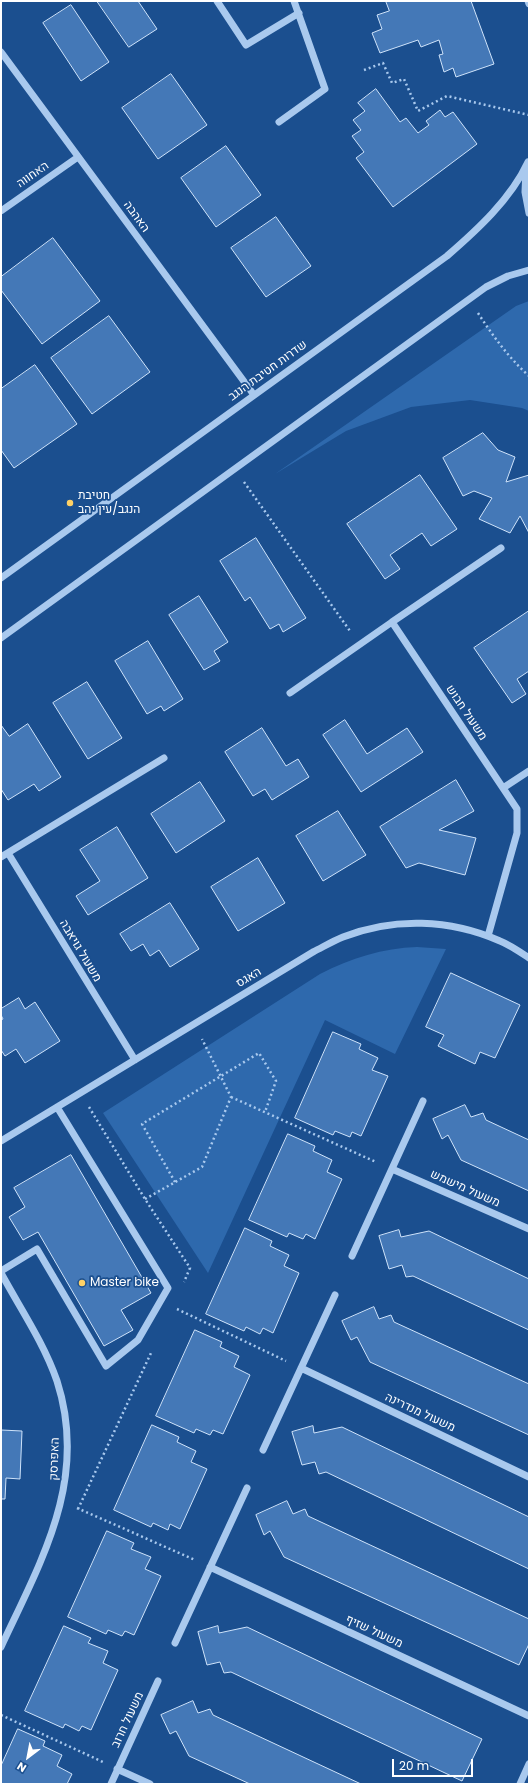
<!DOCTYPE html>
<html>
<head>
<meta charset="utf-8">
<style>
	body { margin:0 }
	#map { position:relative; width:530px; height:1785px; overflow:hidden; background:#1b4f8f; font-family:Poppins,sans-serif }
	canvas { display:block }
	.frame { position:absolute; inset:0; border:2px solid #fff; pointer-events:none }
	.north { position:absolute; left:8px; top:1737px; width:40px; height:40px; -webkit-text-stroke:3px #1b4f8f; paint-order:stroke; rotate:212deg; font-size:11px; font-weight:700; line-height:16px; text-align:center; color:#fff }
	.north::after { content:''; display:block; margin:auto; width:14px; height:18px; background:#fff; clip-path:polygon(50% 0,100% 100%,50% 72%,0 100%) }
	.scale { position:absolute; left:392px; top:1759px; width:81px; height:18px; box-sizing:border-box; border:2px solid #fff; border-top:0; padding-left:5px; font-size:12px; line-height:14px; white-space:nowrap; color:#fff; -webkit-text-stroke:3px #1b4f8f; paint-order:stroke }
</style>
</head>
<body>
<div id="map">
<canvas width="530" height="1785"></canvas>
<div class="frame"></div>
<div class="north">N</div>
<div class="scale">20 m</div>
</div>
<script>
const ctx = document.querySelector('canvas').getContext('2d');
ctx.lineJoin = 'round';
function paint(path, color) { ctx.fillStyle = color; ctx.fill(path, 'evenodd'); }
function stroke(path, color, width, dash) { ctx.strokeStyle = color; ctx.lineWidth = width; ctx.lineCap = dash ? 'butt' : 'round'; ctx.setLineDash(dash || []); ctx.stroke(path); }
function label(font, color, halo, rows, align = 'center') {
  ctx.font = font + ' Poppins,Heebo,sans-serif'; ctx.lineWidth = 3.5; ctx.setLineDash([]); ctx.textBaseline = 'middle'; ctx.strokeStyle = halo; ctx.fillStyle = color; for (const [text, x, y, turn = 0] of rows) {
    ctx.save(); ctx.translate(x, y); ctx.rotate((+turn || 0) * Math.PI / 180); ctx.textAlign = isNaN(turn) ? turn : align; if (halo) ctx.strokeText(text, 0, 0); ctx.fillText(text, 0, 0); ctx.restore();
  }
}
const green = new Path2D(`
	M529 301V411L522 408 470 400 411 407 346 431 275 474 516 306Z
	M417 947 446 949 395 1054 325 1020 208 1273 103 1113 320 974C351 958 383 948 417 947Z`);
const building = new Path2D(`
	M97 1H138L157 29 129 47Z
	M386 1H471L494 64 456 77 453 68 444 72 439 55 443 54 439 40 421 47 418 40 380 53 372 33 382 29 377 15 389 11Z
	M71 5 109 62 81 81 43 23Z
	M171 74 207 125 158 159 122 108Z
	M376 89 400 122 406 118 418 133 429 125 426 121 440 110 445 117 453 112 477 144 393 207 356 158 364 152 352 136 361 130 353 120 365 111 358 103Z
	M226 146 261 195 216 227 181 178Z
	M276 217 311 266 266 297 231 248Z
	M53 238 100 301 42 344 1 290V277Z
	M109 316 150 372 92 414 51 358Z
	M35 365 77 424 14 468 1 450V389Z
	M483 433 498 450 515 457 506 482 529 475V533L520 516 510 533 479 519 492 498 474 491 463 496 443 458Z
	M420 475 457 529 431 546 422 533 390 555 400 569 385 579 347 524Z
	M256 538 306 618 283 632 279 624 270 629 250 597 245 601 220 561Z
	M199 596 228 642 214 651 220 661 204 670 169 615Z
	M529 611V671L517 679 526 694 512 703 474 648Z
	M148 641 183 699 164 711 161 706 147 714 115 661Z
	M87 682 122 738 88 759 53 703Z
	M345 720 367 754 407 728 423 752 361 792 323 735Z
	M28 724 61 777 39 791 34 784 8 800 1 789V725L9 736Z
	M262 728 286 766 298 759 309 777 272 800 265 789 253 796 225 752Z
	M456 780 474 811 439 830 476 838 465 875 419 863 406 868 380 827Z
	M200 782 225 821 176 853 151 814Z
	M338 811 366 855 323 881 296 836Z
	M117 827 148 878 88 915 76 896 100 881 80 850Z
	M258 858 285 903 238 931 211 887Z
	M170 903 199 949 170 967 159 950 150 956 143 944 131 951 120 934Z
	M451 973 520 1005 495 1058 480 1052 475 1064 438 1046 444 1035 426 1027Z
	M19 998 25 1009 35 1002 60 1041 25 1063 16 1049 5 1056 1 1050V1020L3 1019 1 1015V1009Z
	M333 1032 361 1044 359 1049 378 1058 372 1070 388 1076 361 1136 352 1132 350 1137 335 1131 333 1135 295 1118Z
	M465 1105 471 1117 483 1113 486 1120 529 1140V1191L461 1160 448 1135 442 1139 433 1119Z
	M288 1134 315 1146 313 1151 332 1160 327 1172 342 1179 315 1239 306 1234 303 1239 289 1233 287 1237 249 1220Z
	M71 1155 151 1293 121 1310 133 1330 104 1346 38 1232 23 1240 9 1217 25 1207 14 1188Z
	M245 1228 272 1241 270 1246 289 1255 284 1266 299 1273 273 1333 263 1328 260 1334 246 1327 244 1331 206 1314Z
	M399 1230 401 1237 429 1231 529 1279V1330L413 1276 406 1277 402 1265 389 1269 379 1236Z
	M374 1307 379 1319 391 1315 394 1322 529 1384V1435L370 1362 357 1337 351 1340 342 1321Z
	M195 1330 222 1342 220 1347 239 1356 234 1367 250 1375 223 1434 213 1430 210 1435 196 1429 194 1433 156 1416Z
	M152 1425 179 1437 177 1442 196 1451 191 1462 207 1469 180 1529 170 1524 168 1530 153 1523 151 1527 114 1510Z
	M313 1426 314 1433 342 1427 529 1517V1569L326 1472 319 1474 315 1462 302 1465 292 1432Z
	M1 1430 22 1431 20 1479 6 1478 5 1499H1Z
	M287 1501 293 1514 305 1509 308 1516 529 1619V1644L519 1665 284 1557 270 1531 264 1535 256 1515Z
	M107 1531 134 1543 131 1549 151 1557 145 1569 161 1576 134 1635 125 1631 122 1636 108 1630 106 1634 68 1617Z
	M64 1626 91 1638 88 1643 108 1651 103 1663 118 1670 91 1730 82 1726 79 1731 65 1724 63 1728 25 1711Z
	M218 1626 219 1633 247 1627 482 1739 462 1781 231 1672 224 1673 220 1662 207 1665 198 1632Z
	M193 1701 198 1713 210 1709 213 1715 361 1784H250L189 1756 176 1731 170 1734 161 1715Z
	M18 1729 45 1741 43 1746 62 1755 57 1766 72 1774 67 1784H1V1766Z`);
const path = new Path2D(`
	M364 70 383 63 392 83 404 79 418 111 447 96 529 115
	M478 313C493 336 508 357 529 376
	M244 482 350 631
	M231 1097 376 1162
	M89 1107 145 1199 190 1268 184 1282
	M175 1182 142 1124 259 1053 276 1081 265 1112
	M145 1199 202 1167 231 1097 202 1039
	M177 1309 286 1361
	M77 1508 195 1560
	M78 1509 151 1353
	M1 1715 103 1762`);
const minor = new Path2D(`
	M217 1 246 45 299 13
	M528 1 529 4
	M1 52 254 395
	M279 122 325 89 294 1
	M526 170 525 192 529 213
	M1 211 78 157
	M1 578 447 256C477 230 511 199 528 162
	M392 622 501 548
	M1 638 486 287 508 276 529 270
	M290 693 392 622 517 809V833L488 936
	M503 788 529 771
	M8 853 135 1060
	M1 857 164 758
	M1 1141 313 952C323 947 333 941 343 937 394 917 450 919 500 941 510 945 520 952 529 958
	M392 1169 529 1229
	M352 1256 423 1101
	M1 1271 37 1249 106 1366 138 1340 168 1288 57 1107
	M1 1273C20 1308 44 1343 57 1381 89 1480 41 1561 1 1647
	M301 1368 529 1477
	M263 1450 335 1295
	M210 1567 529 1716
	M175 1643 247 1488
	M117 1769 150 1784
	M111 1784 158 1681
	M520 1784 529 1764`);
const markers = [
	[70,503,4,"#ffd166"],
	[82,1283,4,"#ffd166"]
];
const streetNames = [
	["האחווה",33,175,-35],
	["האהבה",136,217,54],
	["שדרות חטיבת הנגב",268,371,-36],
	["משעול חבוש",466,713,56],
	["משעול גויאבה",80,951,59],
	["האגס",249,978,-31],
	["משעול מישמש",465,1189,24],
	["משעול מנדרינה",420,1413,25],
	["האפרסק",55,1459,-88],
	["משעול שזיף",374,1632,25],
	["משעול חרוב",128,1720,-65]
];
const poiNames = [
	["חטיבת",78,496],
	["הנגב/עין יהב",78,510],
	["Master bike",90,1283]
];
paint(green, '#2e69ad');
paint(building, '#4478b7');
stroke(building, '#cfe3fa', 1);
stroke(path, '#a9c9ee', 2.5, [2, 3]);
stroke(minor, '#a9c9ee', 7);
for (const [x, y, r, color] of markers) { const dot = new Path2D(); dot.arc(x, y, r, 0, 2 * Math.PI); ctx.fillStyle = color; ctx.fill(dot); stroke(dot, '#1b4f8f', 1.5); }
label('12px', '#fff', '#1b4f8f', streetNames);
label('12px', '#fff', '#1b4f8f', poiNames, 'left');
</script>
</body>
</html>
